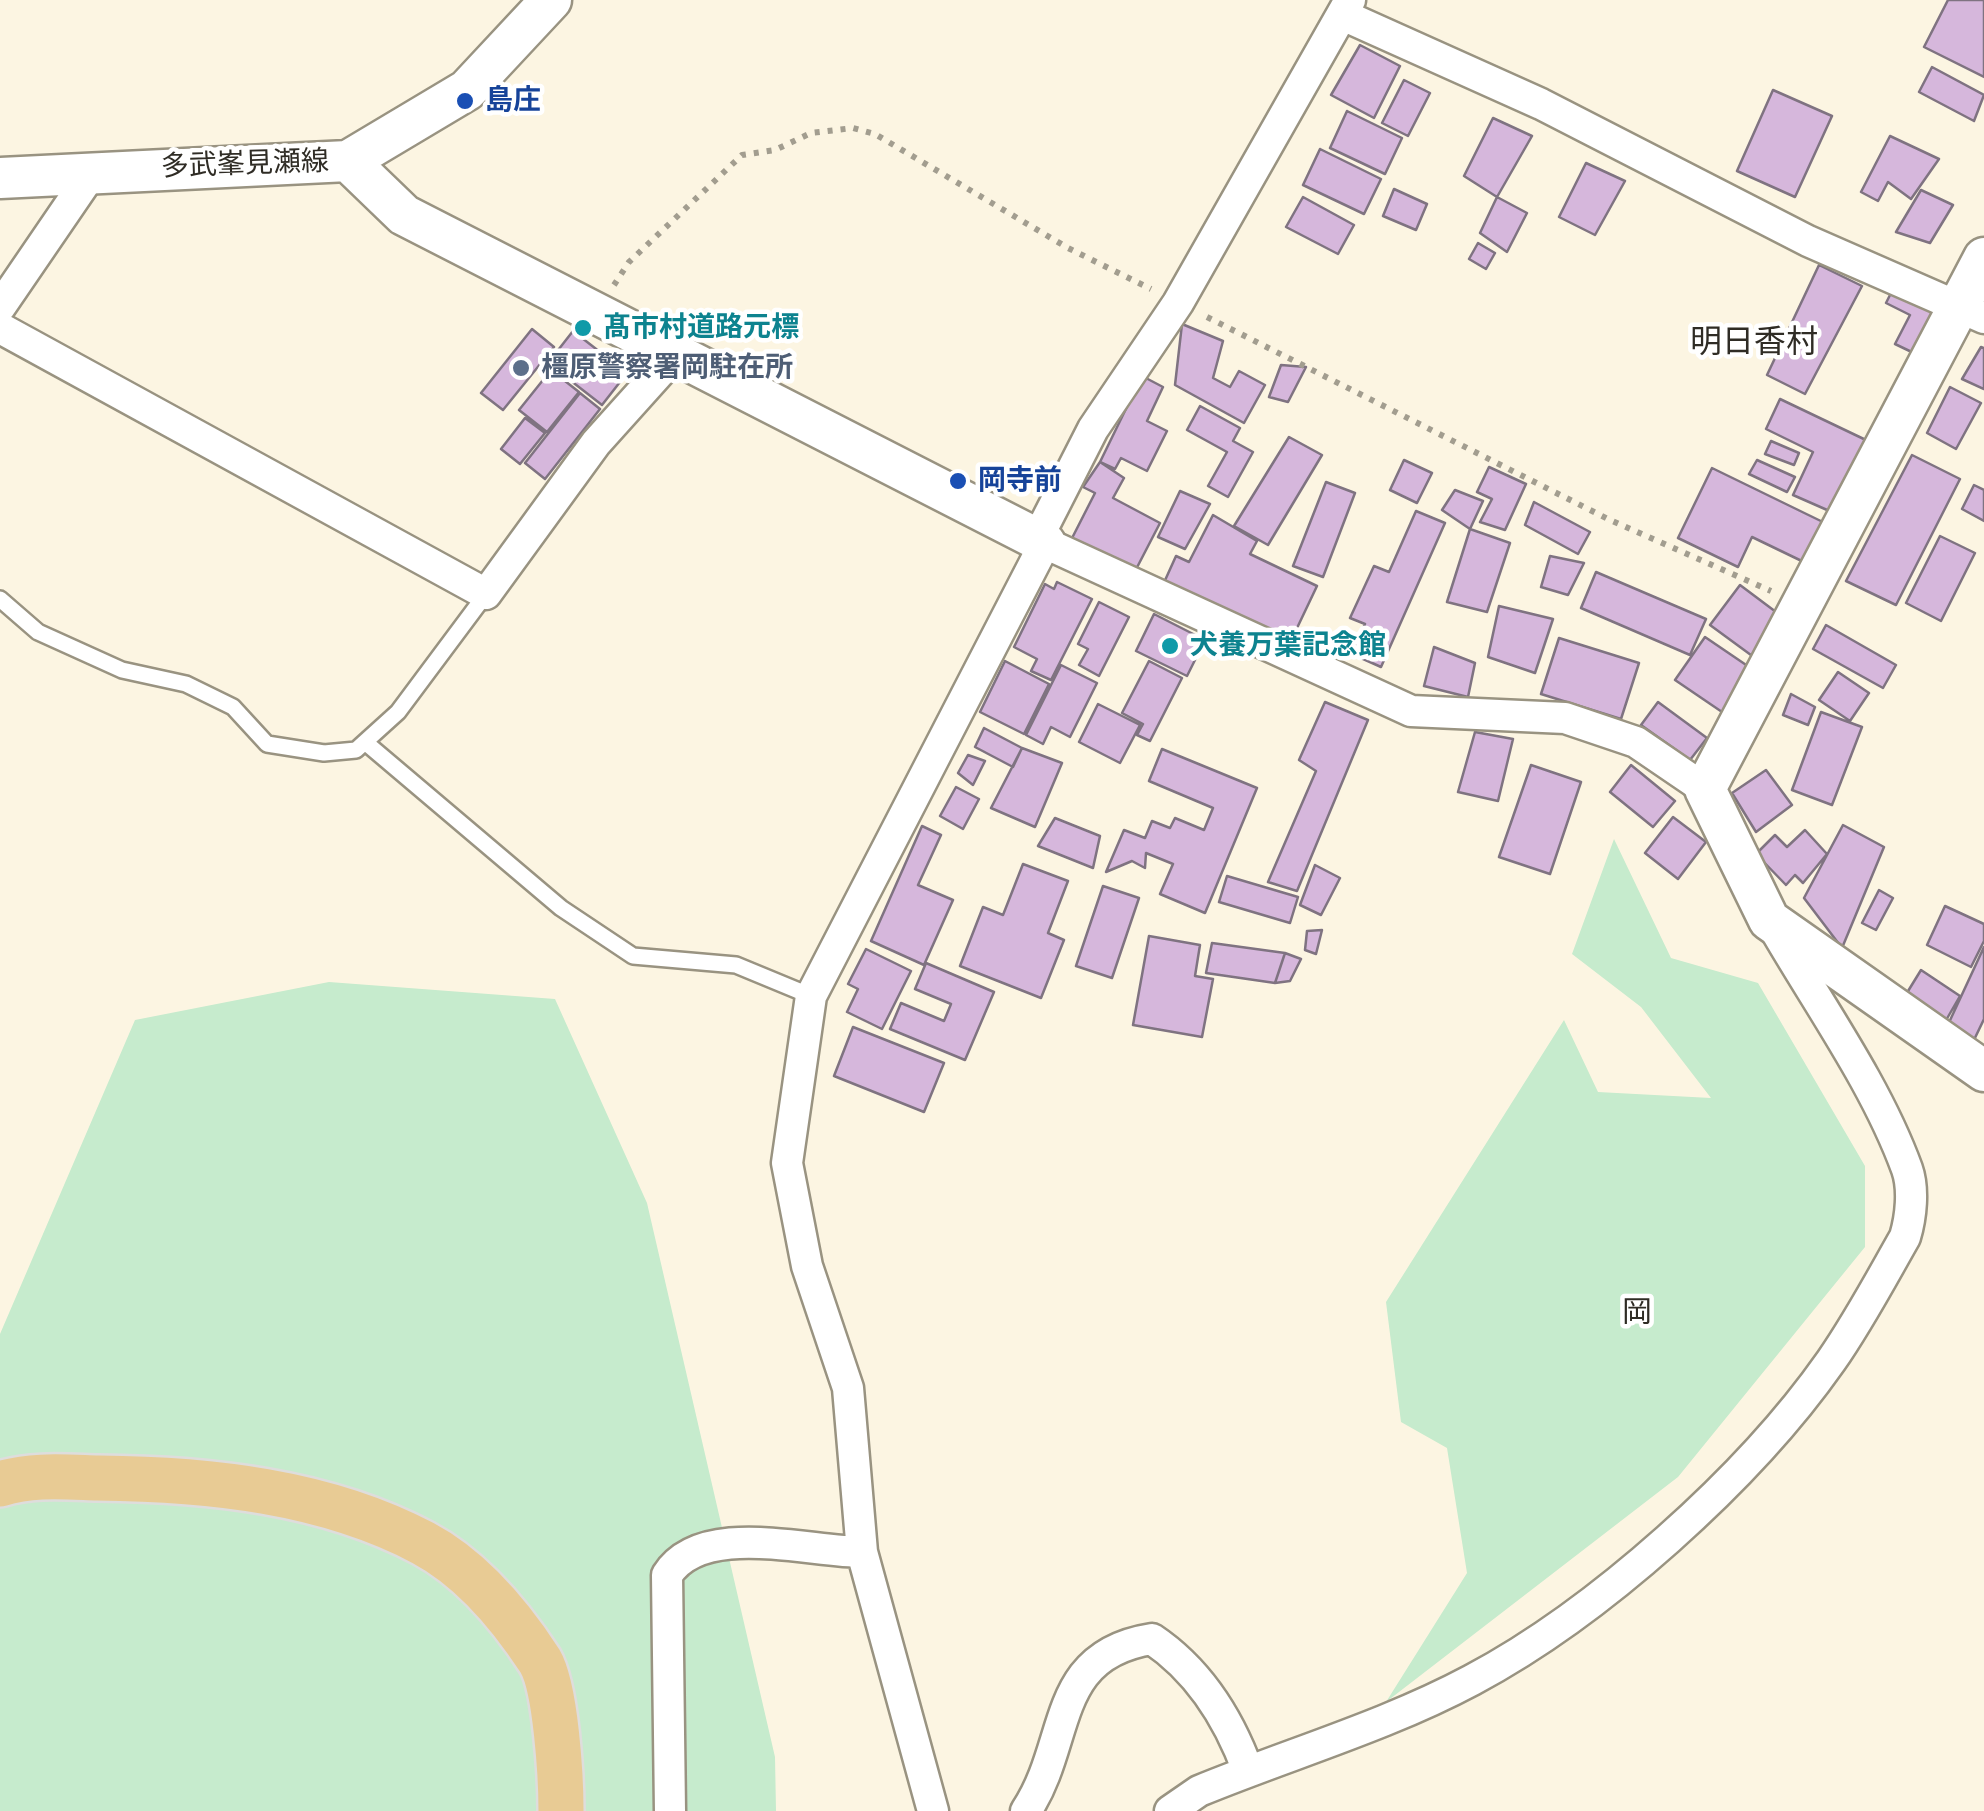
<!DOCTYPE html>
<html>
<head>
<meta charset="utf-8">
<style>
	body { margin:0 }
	canvas { display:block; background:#fcf5e2 }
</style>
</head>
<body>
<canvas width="1984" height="1811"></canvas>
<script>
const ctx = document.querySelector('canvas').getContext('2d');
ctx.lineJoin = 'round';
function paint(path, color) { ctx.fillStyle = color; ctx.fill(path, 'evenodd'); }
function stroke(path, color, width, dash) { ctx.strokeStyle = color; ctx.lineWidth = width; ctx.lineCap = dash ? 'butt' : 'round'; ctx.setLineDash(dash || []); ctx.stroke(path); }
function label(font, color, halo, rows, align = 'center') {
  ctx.font = font + ' "Space Grotesk","Noto Sans JP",sans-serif'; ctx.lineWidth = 9; ctx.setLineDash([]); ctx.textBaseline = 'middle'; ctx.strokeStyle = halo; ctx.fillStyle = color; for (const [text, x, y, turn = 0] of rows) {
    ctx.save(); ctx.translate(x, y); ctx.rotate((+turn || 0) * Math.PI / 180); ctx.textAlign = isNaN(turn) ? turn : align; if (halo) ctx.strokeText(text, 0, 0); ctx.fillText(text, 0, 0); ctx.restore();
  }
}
const green = new Path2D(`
	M1614 839 1671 958 1758 983 1865 1166V1247L1678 1477 1386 1702 1467 1573 1447 1448 1401 1422 1386 1302 1564 1020 1598 1092 1711 1098 1641 1007 1572 954Z
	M329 982 555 999 647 1203 775 1757 776 1811H0V1334L135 1020Z`);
const building = new Path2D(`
	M1948 0H1984V77L1924 47Z
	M1360 45 1400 66 1374 118 1331 95Z
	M1932 67 1984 95 1974 121 1919 92Z
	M1404 80 1430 93 1408 136 1382 123Z
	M1773 90 1832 116 1795 197 1737 171Z
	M1347 111 1402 138 1385 174 1330 148Z
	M1493 118 1532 136 1497 197 1464 176Z
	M1890 136 1939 159 1911 199 1888 182 1878 201 1861 192Z
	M1320 149 1381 179 1364 214 1303 185Z
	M1586 163 1625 181 1595 235 1559 217Z
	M1394 189 1427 204 1416 230 1383 216Z
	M1921 190 1953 205 1930 243 1896 232Z
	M1303 197 1354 225 1338 254 1286 227Z
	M1497 197 1527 213 1507 252 1480 233Z
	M1478 243 1495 253 1486 269 1469 259Z
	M1819 265 1862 286 1805 394 1767 375Z
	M1894 287 1943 310 1920 356 1895 344 1910 315 1886 303Z
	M1182 324 1223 341 1213 378 1230 387 1239 371 1265 385 1244 423 1175 385Z
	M532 329 554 347 503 410 481 393Z
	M573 331 627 373 602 405 548 363Z
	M1981 347 1984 348V389L1962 379Z
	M1281 365 1306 367 1288 402 1269 397Z
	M551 370 579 392 547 432 519 410Z
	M1142 376 1163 387 1147 421 1167 431 1147 471 1121 458 1115 469 1100 462Z
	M1950 387 1981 403 1956 449 1927 433Z
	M580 393 600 409 545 479 525 463Z
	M1780 399 1868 441 1834 513 1793 495 1813 452 1766 429Z
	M1200 406 1240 428 1233 441 1253 452 1228 497 1208 486 1227 452 1187 430Z
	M525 418 545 433 520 464 501 449Z
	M1289 437 1322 455 1268 545 1234 526Z
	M1771 441 1799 453 1794 465 1765 454Z
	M1912 455 1960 479 1896 605 1846 581Z
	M1404 460 1432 473 1417 503 1390 490Z
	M1757 460 1795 477 1787 492 1749 474Z
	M1100 462 1124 478 1113 498 1160 523 1131 579 1068 546 1095 493 1083 487Z
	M1489 467 1526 484 1505 530 1480 522 1492 499 1477 492Z
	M1712 468 1829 525 1810 565 1752 537 1738 567 1678 538Z
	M1326 482 1355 493 1323 577 1293 566Z
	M1974 485 1984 490V521L1962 509Z
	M1455 490 1483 501 1470 529 1442 510Z
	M1180 491 1210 504 1185 549 1158 537Z
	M1534 502 1590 532 1578 554 1525 525Z
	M1416 511 1445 523 1381 667 1352 654 1365 624 1350 618 1374 566 1389 572Z
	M1213 515 1257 541 1250 554 1317 586 1288 647 1162 587 1176 556 1189 562Z
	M1470 529 1510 543 1487 612 1447 602Z
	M1940 536 1975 553 1941 621 1906 603Z
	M1550 556 1584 563 1568 595 1541 587Z
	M1596 572 1706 619 1690 655 1581 608Z
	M1057 582 1092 599 1051 680 1031 671 1037 659 1014 647 1045 584 1054 589Z
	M1740 585 1784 618 1755 658 1710 625Z
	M1099 602 1129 617 1099 676 1079 665 1088 649 1078 644Z
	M1499 606 1553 619 1535 673 1488 657Z
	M1154 614 1205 640 1187 676 1136 651Z
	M1826 625 1896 665 1883 688 1813 649Z
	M1705 637 1755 671 1725 714 1675 680Z
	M1559 638 1639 663 1621 719 1541 694Z
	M1434 647 1475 663 1468 697 1424 686Z
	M1005 661 1049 684 1024 734 980 712Z
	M1149 661 1182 678 1150 741 1137 735 1143 724 1122 713Z
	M1061 665 1097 683 1070 737 1051 727 1043 744 1026 735Z
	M1838 672 1869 693 1850 721 1819 700Z
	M1791 694 1815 707 1808 725 1783 715Z
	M1325 702 1368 720 1297 891 1268 882 1316 771 1299 760Z
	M1658 702 1707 738 1690 760 1641 725Z
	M1098 704 1140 725 1120 763 1079 742Z
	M1821 712 1862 727 1832 805 1792 790Z
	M984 728 1022 748 1013 767 975 747Z
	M1475 732 1513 739 1498 801 1458 792Z
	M1022 748 1062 763 1035 827 991 808Z
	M1162 749 1257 788 1205 913 1160 894 1173 864 1146 853 1145 868 1132 861 1106 872 1124 830 1145 838 1152 821 1170 828 1175 818 1204 830 1213 808 1149 781Z
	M968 755 985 761 973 785 958 773Z
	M1531 765 1581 782 1550 874 1499 857Z
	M1631 765 1675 801 1653 827 1610 792Z
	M1766 770 1792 805 1756 832 1732 793Z
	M956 787 979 799 963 829 940 816Z
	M1673 817 1706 842 1678 879 1645 853Z
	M1055 818 1100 836 1093 868 1038 846Z
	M1843 825 1884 847 1842 948 1804 898Z
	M922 826 941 835 918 885 953 900 924 965 871 941Z
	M1805 830 1827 854 1803 883 1795 875 1786 885 1756 854 1775 835 1787 847Z
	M1023 864 1068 881 1048 933 1064 940 1041 998 960 966 983 907 1003 915Z
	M1315 865 1340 878 1321 915 1300 905Z
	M1227 876 1298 897 1290 923 1219 902Z
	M1103 886 1139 898 1112 978 1076 966Z
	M1879 890 1893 898 1876 930 1862 923Z
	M1945 906 1984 924V941L1971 967 1927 945Z
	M1322 930 1316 954 1305 950 1307 931Z
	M1149 936 1200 945 1195 976 1213 979 1202 1037 1133 1025Z
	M1212 943 1285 953 1275 983 1206 973Z
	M1984 947V1019L1973 1042 1946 1029Z
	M866 949 911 971 882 1029 847 1012 858 989 848 984Z
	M1285 953 1301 959 1290 981 1275 983Z
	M926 963 994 992 965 1060 890 1029 901 1003 944 1021 951 1004 915 989Z
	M1921 970 1960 996 1945 1022 1905 996Z
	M853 1027 944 1063 924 1112 834 1076Z`);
const path = new Path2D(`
	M614 285 629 262 742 155 775 150 811 133 853 128 875 134 1068 248 1151 289
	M1207 317 1608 519 1771 591`);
const lane = new Path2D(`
	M0 599 38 632 122 670 186 684 233 707 267 744 324 753 356 750 398 712 486 594
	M365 742 561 908 633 956 736 965 811 996`);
const street = new Path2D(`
	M1345 16 1541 104 1808 241 1984 318
	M0 307 93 171
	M0 328 486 594 596 443 676 354
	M1037 539 1093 429 1178 303 1350 0
	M670 1811 667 1575C702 1520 808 1552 862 1552
	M933 1811 862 1552 848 1388 807 1266 787 1163 811 996 1045 543 1411 711 1565 718 1636 742 1705 789
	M1026 1811C1072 1742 1049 1655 1152 1639 1198 1670 1229 1719 1248 1771
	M1170 1811 1199 1791C1289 1754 1386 1726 1472 1680 1598 1613 1749 1478 1831 1361 1859 1321 1881 1279 1905 1237 1911 1217 1914 1189 1907 1169 1876 1084 1818 1004 1773 926`);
const secondary = new Path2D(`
	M348 161 404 215 1045 543
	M0 178 348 161 467 90 551 0
	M1984 258 1705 789 1769 920 1984 1071`);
const primary = new Path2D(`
	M0 1484C32 1474 64 1477 98 1478 207 1479 325 1491 423 1543 472 1569 510 1615 540 1661 556 1688 561 1778 561 1811`);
const markers = [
	[465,101,10,"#1a4fb4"],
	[583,328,10,"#0f9aa8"],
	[521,368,10,"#5c6f8a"],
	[958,481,10,"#1a4fb4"],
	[1170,646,10,"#0f9aa8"]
];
const transitNames = [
	["島庄",485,101],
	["岡寺前",978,481]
];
const streetNames = [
	["多武峯見瀬線",245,165,-2]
];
const cultureNames = [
	["髙市村道路元標",603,328],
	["犬養万葉記念館",1190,646]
];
const serviceNames = [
	["橿原警察署岡駐在所",541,368]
];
const neighbourhoodNames = [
	["岡",1637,1314]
];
const quarterNames = [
	["明日香村",1754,343]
];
paint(green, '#c6ebcd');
paint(building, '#d6b7dc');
stroke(building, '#7f7381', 2.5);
stroke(lane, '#999381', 20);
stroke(street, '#999381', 35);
stroke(secondary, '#999381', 45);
stroke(primary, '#dedddc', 50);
stroke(path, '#a29d8f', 6, [5, 8]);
stroke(lane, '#fff', 15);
stroke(street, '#fff', 30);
stroke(secondary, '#fff', 40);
stroke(primary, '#e8cb94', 45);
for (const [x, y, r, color] of markers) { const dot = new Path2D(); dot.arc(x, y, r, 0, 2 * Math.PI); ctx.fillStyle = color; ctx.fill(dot); stroke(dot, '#fff', 4); }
label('bold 28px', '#164399', '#fff', transitNames, 'left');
label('28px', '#2f2c25', '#fff', streetNames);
label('bold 28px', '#0d838f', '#fff', cultureNames, 'left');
label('bold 28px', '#4e5e75', '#fff', serviceNames, 'left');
label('30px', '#2f2c25', '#fff', neighbourhoodNames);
label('32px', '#2f2c25', '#fff', quarterNames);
</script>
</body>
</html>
